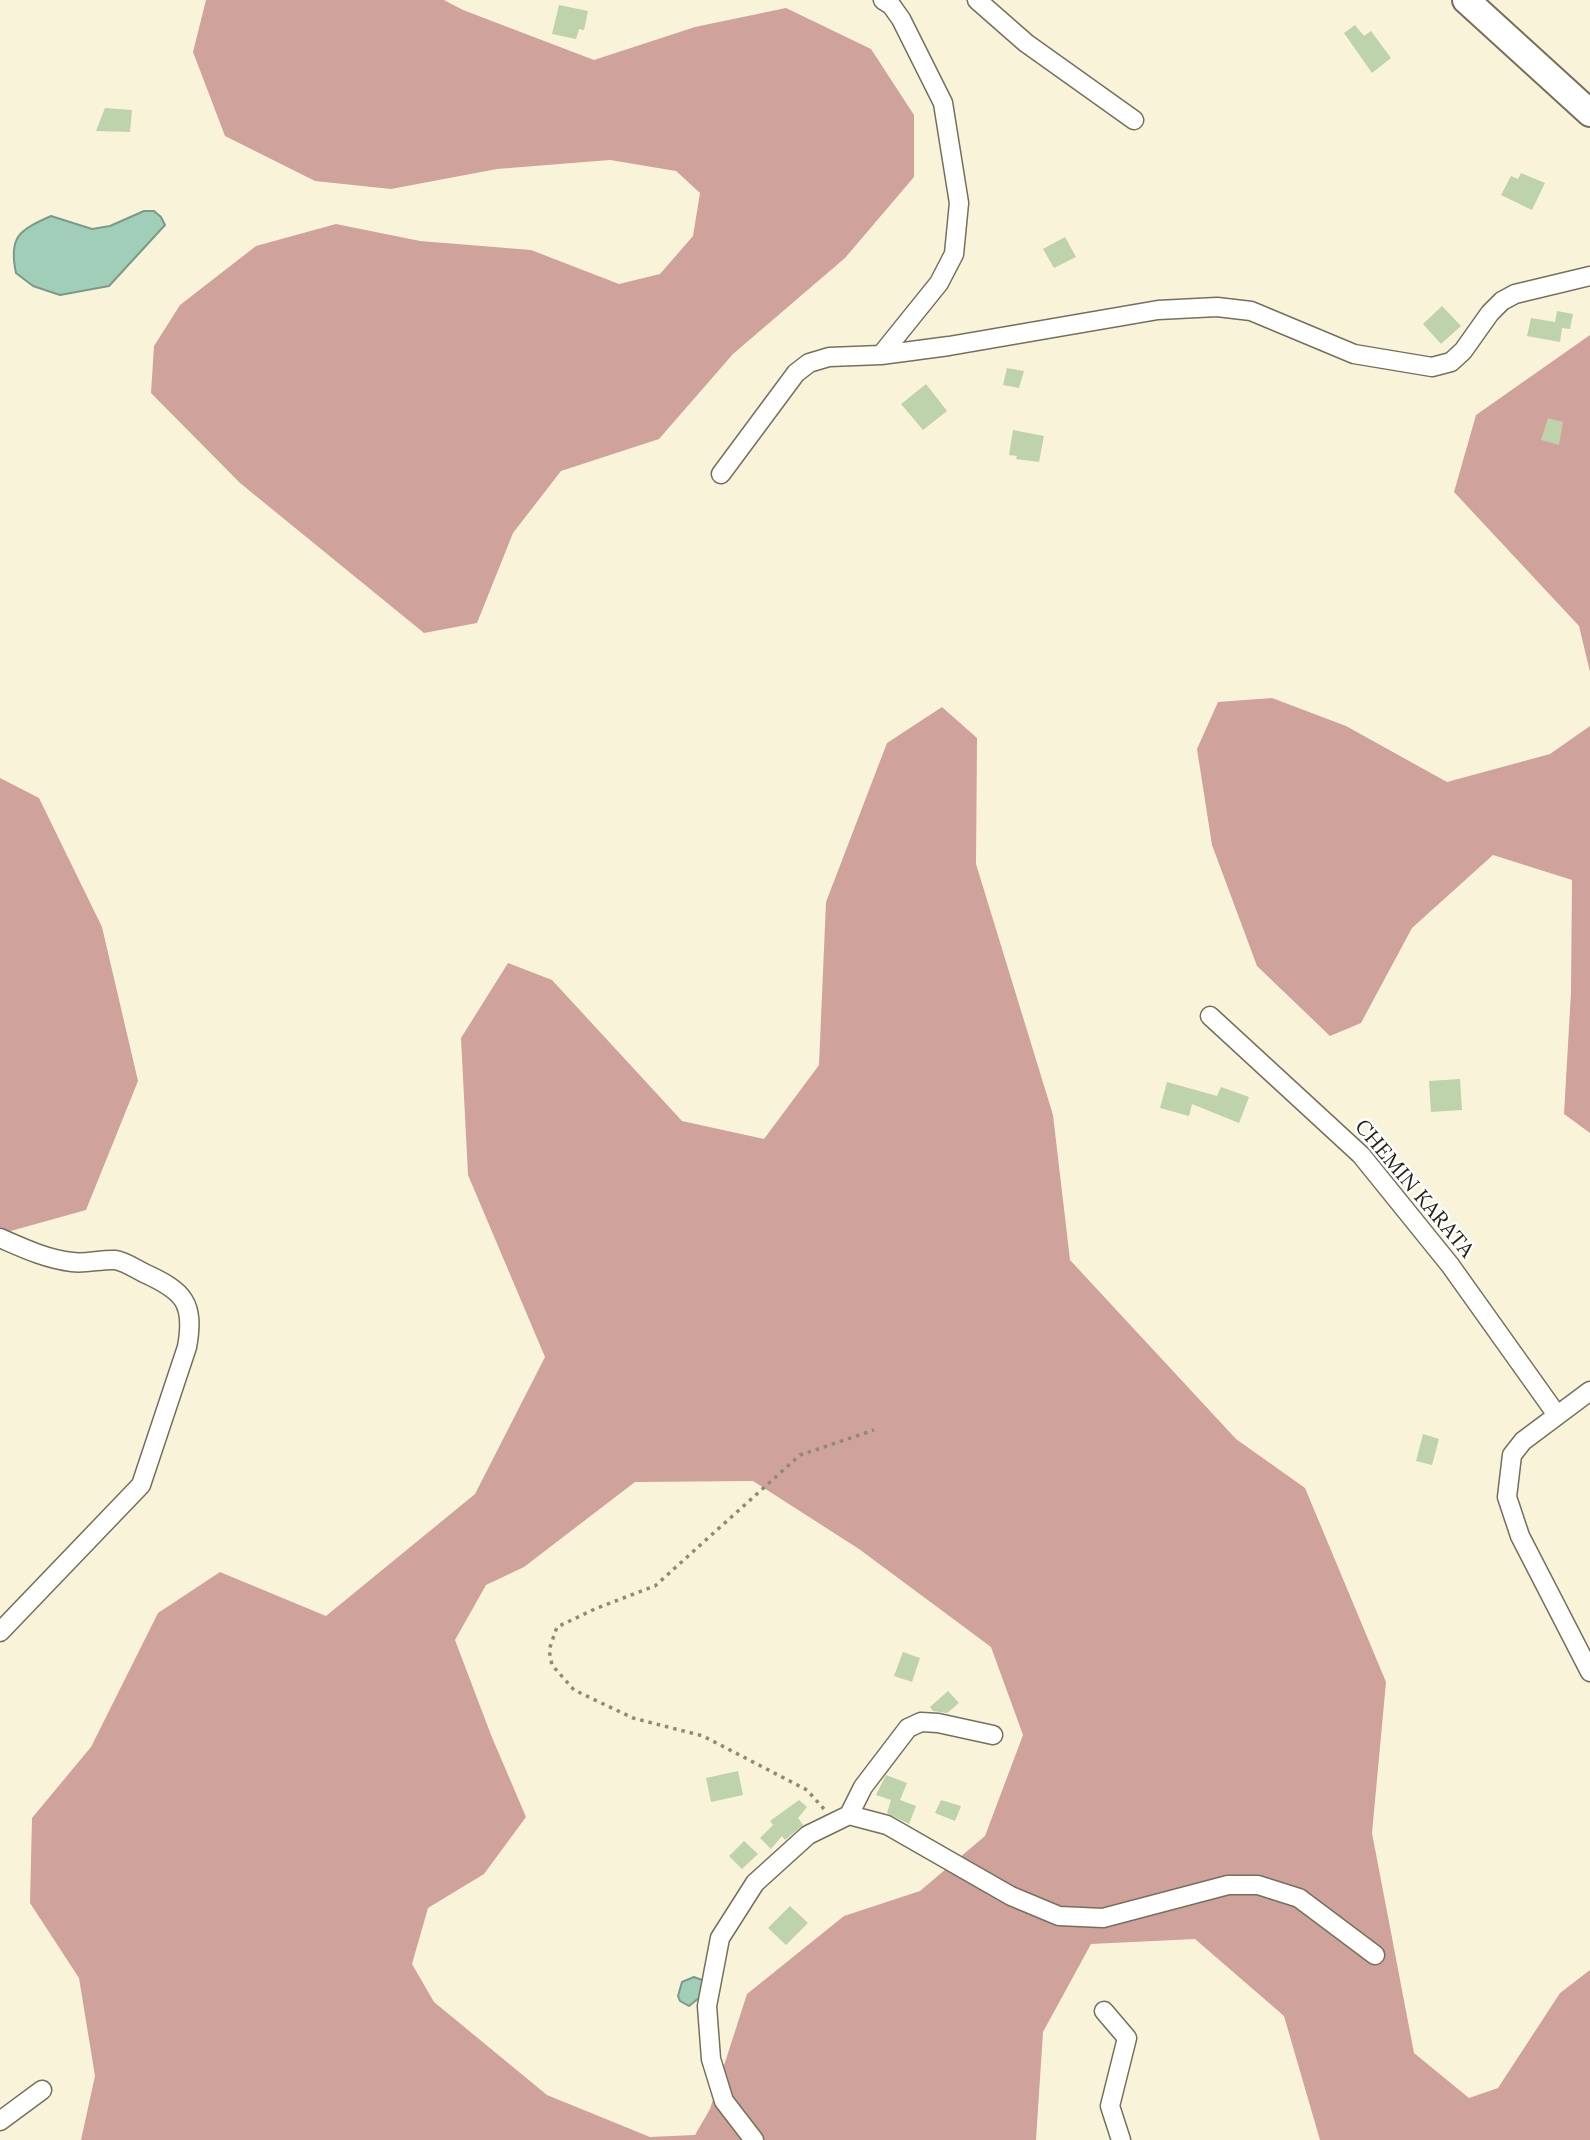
<!DOCTYPE html>
<html>
<head>
<meta charset="utf-8">
<style>
	body { margin:0 }
	canvas { display:block; background:#f9f3da }
</style>
</head>
<body>
<canvas width="1590" height="2140"></canvas>
<script>
const ctx = document.querySelector('canvas').getContext('2d');
ctx.lineJoin = 'round';
function paint(path, color) { ctx.fillStyle = color; ctx.fill(path, 'evenodd'); }
function stroke(path, color, width, dash) { ctx.strokeStyle = color; ctx.lineWidth = width; ctx.lineCap = dash ? 'butt' : 'round'; ctx.setLineDash(dash || []); ctx.stroke(path); }
function label(font, color, halo, rows, align = 'center') {
  ctx.font = font + ' Lora,serif'; ctx.lineWidth = 5; ctx.setLineDash([]); ctx.textBaseline = 'middle'; ctx.strokeStyle = halo; ctx.fillStyle = color; for (const [text, x, y, turn = 0] of rows) {
    ctx.save(); ctx.translate(x, y); ctx.rotate((+turn || 0) * Math.PI / 180); ctx.textAlign = isNaN(turn) ? turn : align; if (halo) ctx.strokeText(text, 0, 0); ctx.fillText(text, 0, 0); ctx.restore();
  }
}
const forest = new Path2D(`
	M206 0H444L463 10 594 60 695 27 786 8 871 49 914 115V177L845 258 733 354 659 439 561 471 513 533 477 623 424 633 240 483 151 393 154 346 180 305 256 246 336 224 420 241 531 250 619 284 660 274 693 236 700 193 676 171 610 160 497 169 391 189 315 181 225 136 193 52Z
	M1590 335V672L1579 626 1454 492 1476 415Z
	M1272 698 1346 726 1447 782 1550 754 1590 726V1133L1564 1114 1571 992 1572 880 1493 855 1412 928 1361 1023 1330 1036 1257 966 1212 845 1197 749 1218 702Z
	M942 707 977 738 976 864 1053 1115 1070 1260 1236 1439 1305 1488 1386 1682 1372 1833 1414 2053 1469 2098 1498 2088 1560 1993 1590 1970V2140H1320L1284 2016 1195 1939 1091 1944 1043 2032 1036 2140H81L95 2076 79 1978 30 1903 32 1818 91 1747 158 1613 220 1572 326 1616 475 1494 545 1357 468 1175 461 1038 508 963 552 980 682 1121 764 1139 819 1065 826 902 887 743ZM753 1481 859 1549 991 1647 1023 1735 985 1836 920 1891 844 1916 747 1994 710 2109 695 2135 650 2137 547 2095 434 2002 412 1964 428 1908 484 1874 526 1817 491 1735 455 1640 486 1585 524 1567 635 1482Z
	M0 778 39 798 102 927 138 1081 86 1210 0 1234Z`);
const water = new Path2D(`
	M144 211H154L161 217 165 225 109 286 60 295 33 286 16 273C8 236 20 230 51 216L92 229 110 226Z
	M694 1977 702 1980 708 1987 704 1994 689 2006 680 2001 678 1996 682 1982Z`);
const building = new Path2D(`
	M559 5 588 11 584 30 579 29 576 39 552 34Z
	M1355 25 1364 36 1371 31 1391 58 1372 73 1344 33Z
	M105 108 132 110 130 132 96 131Z
	M1521 173 1545 183 1532 210 1501 195 1511 176 1518 179Z
	M1065 237 1076 257 1054 268 1043 249Z
	M1442 306 1461 326 1441 344 1423 324Z
	M1557 311 1573 314 1570 329 1562 328 1560 342 1527 336 1531 318 1555 322Z
	M1007 368 1024 371 1019 388 1003 385Z
	M926 384 947 411 923 430 901 404Z
	M1548 418 1563 422 1559 445 1541 440Z
	M1013 430 1044 436 1039 462 1016 459 1017 456 1009 455Z
	M1460 1079 1462 1110 1431 1112 1429 1081Z
	M1167 1082 1217 1096 1221 1087 1249 1097 1239 1123 1192 1104 1189 1116 1160 1108Z
	M1423 1434 1439 1439 1432 1465 1416 1461Z
	M903 1652 920 1658 912 1682 894 1676Z
	M948 1691 959 1703 947 1713 933 1711 930 1707Z
	M738 1771 743 1795 711 1802 706 1778Z
	M886 1775 907 1783 900 1800 916 1806 909 1824 887 1813 891 1800 876 1795Z
	M799 1800 807 1807 798 1818 803 1825 785 1840 782 1836 771 1849 760 1838 773 1825 770 1821Z
	M941 1800 961 1806 955 1821 935 1813Z
	M744 1841 758 1854 742 1869 729 1856Z
	M790 1906 808 1923 786 1945 768 1928Z`);
const path = new Path2D(`
	M824 1809 807 1790 703 1736 633 1718 574 1690 552 1665 549 1650 557 1627 597 1608 655 1586 800 1455 874 1430`);
const street = new Path2D(`
	M977 0 1026 43 1134 120
	M881 355 939 283 954 254 959 203 943 103 901 19 891 5 883 0
	M721 474 796 373 809 363 829 357 881 355 949 346 1158 310 1217 307 1251 311 1354 354 1432 367 1451 362 1463 351 1490 313 1502 301 1515 294 1590 276
	M1210 1016 1361 1155 1450 1265 1557 1415
	M0 1238C23 1248 46 1259 72 1262 86 1264 102 1259 115 1260 124 1261 136 1269 144 1273 184 1291 195 1303 187 1347L141 1485 0 1632
	M1590 1391 1523 1441 1512 1455 1507 1497 1520 1536 1590 1672
	M849 1815 863 1787 908 1728 921 1722 938 1723 993 1735
	M1104 2011 1127 2038 1110 2106 1121 2140
	M0 2121 42 2090
	M754 2140 724 2101 711 2059 707 2006 720 1938 755 1883 808 1835 849 1815 887 1825 1011 1896 1059 1916 1103 1918 1228 1885H1258L1299 1898 1375 1955`);
const secondary = new Path2D(`
	M1466 0 1590 113`);
const streetNames = [
	["CHEMIN KARATA",1414,1189,50]
];
paint(forest, '#d0a29c');
paint(water, '#a1ceb9');
stroke(water, '#7b9a88', 2);
paint(building, '#bed2ac');
stroke(street, '#76705a', 21);
stroke(secondary, '#76705a', 30);
stroke(path, '#8f8b7a', 3.5, [3.5, 5]);
stroke(street, '#fff', 18);
stroke(secondary, '#fff', 26);
label('21px', '#211f16', '#fff', streetNames);
</script>
</body>
</html>
